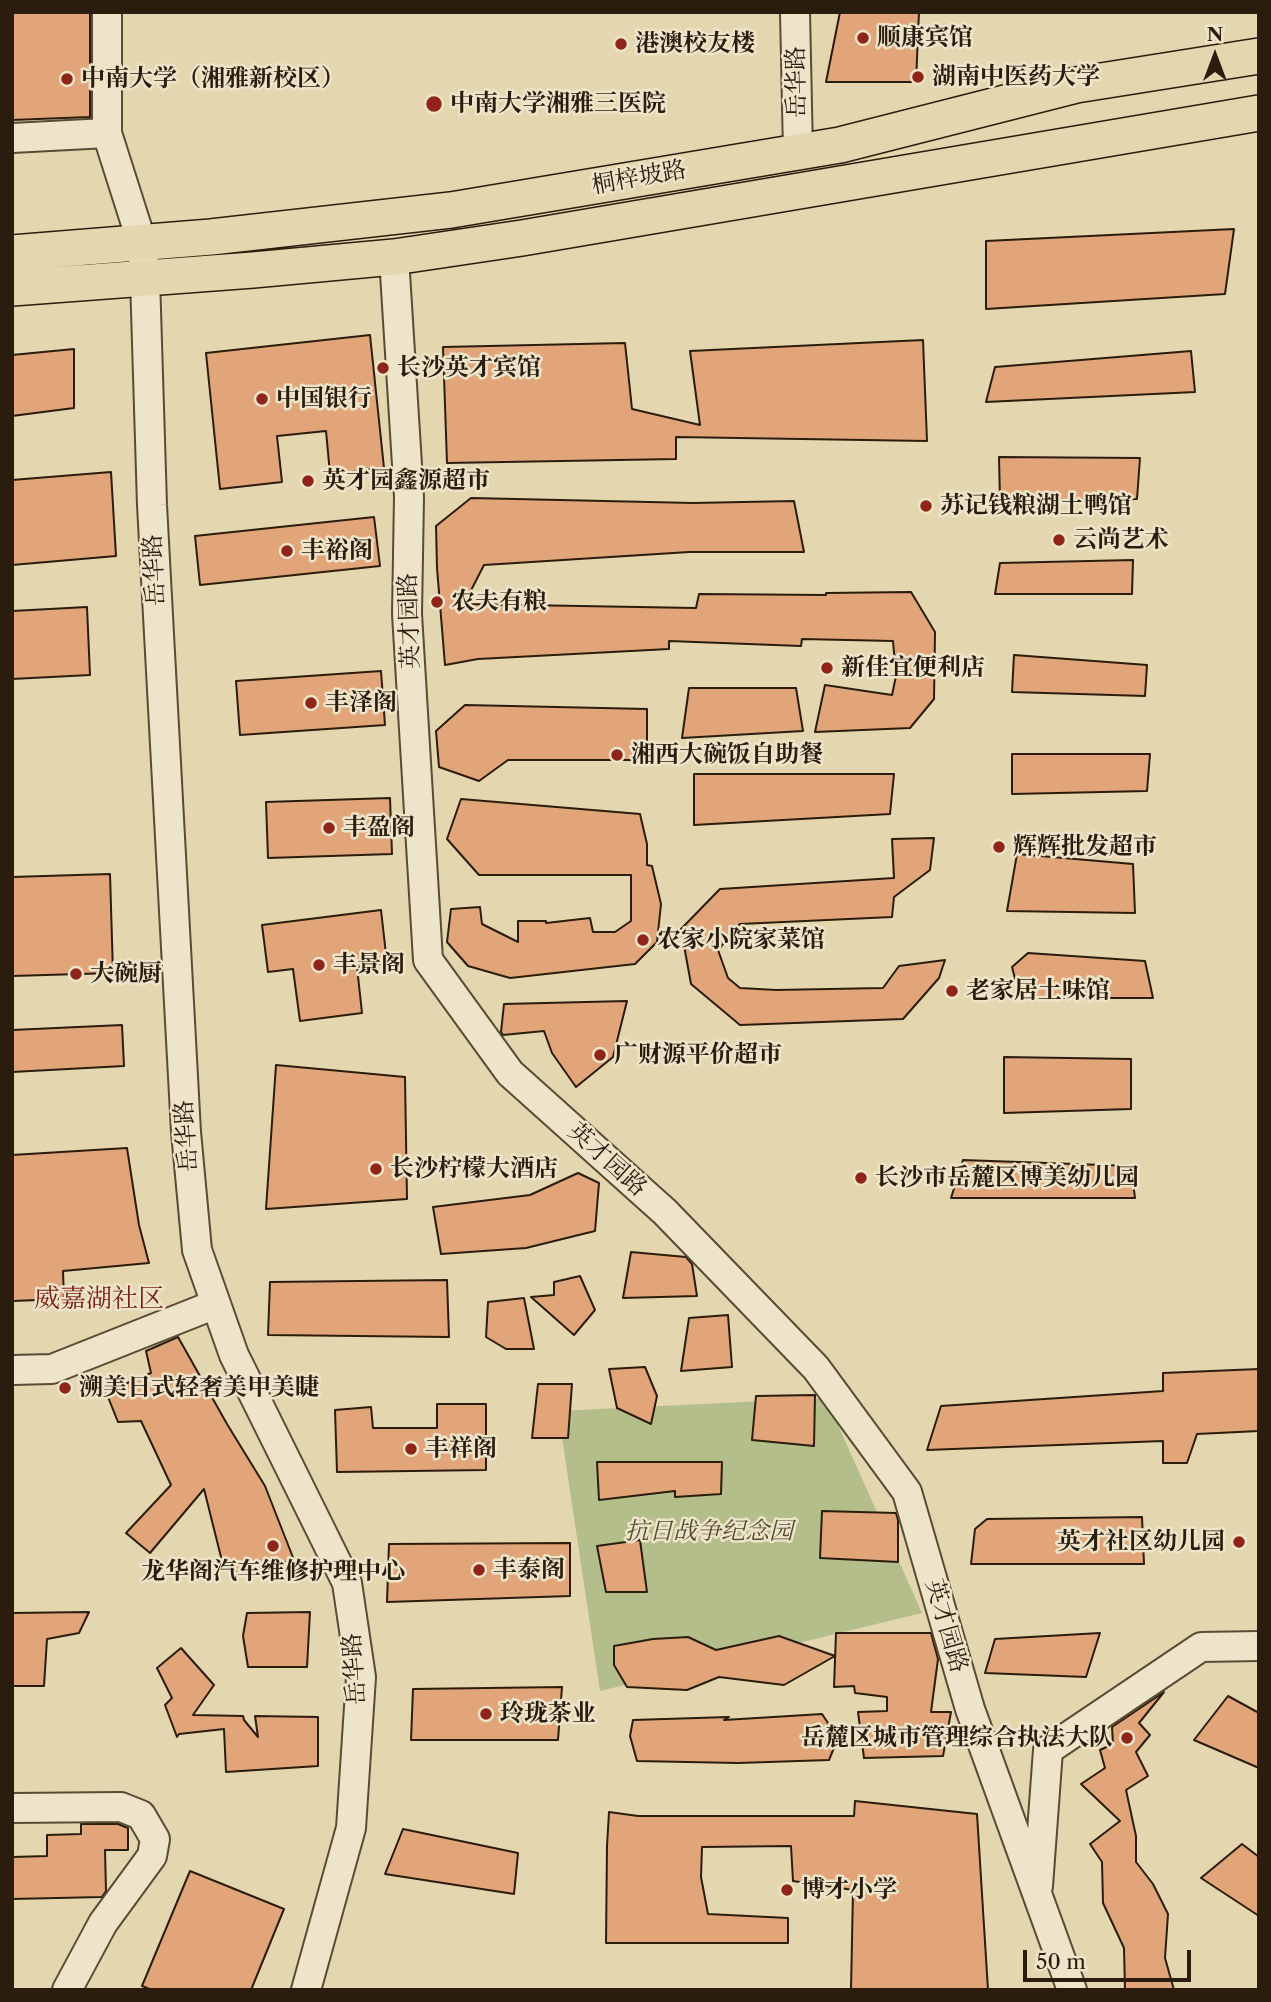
<!DOCTYPE html>
<html>
<head>
<meta charset="utf-8">
<style>
	body { margin:0 }
	#map { position:relative; width:1271px; height:2002px; overflow:hidden; background:#e4d6ae; font-family:"Libre Caslon Text",serif }
	canvas { display:block }
	.frame { position:absolute; inset:0; border:14px solid #2b1d0d; pointer-events:none }
	.north { position:absolute; left:1180px; top:21px; width:70px; height:70px; -webkit-text-stroke:5px #ede4ca; paint-order:stroke; rotate:0deg; font-size:19px; font-weight:700; line-height:28px; text-align:center; color:#2b1d0d }
	.north::after { content:''; display:block; margin:auto; width:24px; height:32px; background:#2b1d0d; clip-path:polygon(50% 0,100% 100%,50% 72%,0 100%) }
	.scale { position:absolute; left:1023px; top:1950px; width:168px; height:32px; box-sizing:border-box; border:4px solid #2b1d0d; border-top:0; padding-left:9px; font-size:21px; line-height:24px; white-space:nowrap; color:#2b1d0d; -webkit-text-stroke:5px #ede4ca; paint-order:stroke }
</style>
</head>
<body>
<div id="map">
<canvas width="1271" height="2002"></canvas>
<div class="frame"></div>
<div class="north">N</div>
<div class="scale">50 m</div>
</div>
<script>
const ctx = document.querySelector('canvas').getContext('2d');
ctx.lineJoin = 'round';
function paint(path, color) { ctx.fillStyle = color; ctx.fill(path, 'evenodd'); }
function stroke(path, color, width, dash) { ctx.strokeStyle = color; ctx.lineWidth = width; ctx.lineCap = dash ? 'butt' : 'round'; ctx.setLineDash(dash || []); ctx.stroke(path); }
function label(font, color, halo, rows, align = 'center') {
  ctx.font = font + ' "Libre Caslon Text","Noto Serif SC",serif'; ctx.lineWidth = 5; ctx.setLineDash([]); ctx.textBaseline = 'middle'; ctx.strokeStyle = halo; ctx.fillStyle = color; for (const [text, x, y, turn = 0] of rows) {
    ctx.save(); ctx.translate(x, y); ctx.rotate((+turn || 0) * Math.PI / 180); ctx.textAlign = isNaN(turn) ? turn : align; if (halo) ctx.strokeText(text, 0, 0); ctx.fillText(text, 0, 0); ctx.restore();
  }
}
const green = new Path2D(`
	M826 1398 922 1613 600 1691 558 1411Z`);
const building = new Path2D(`
	M12 12H90V117L12 120Z
	M840 12H919L916 82H826Z
	M1234 229 1225 294 986 309V241Z
	M370 335 384 468 330 474 326 431 277 436 282 482 220 489 206 353Z
	M923 340 927 441 676 437V459L447 463 443 347 625 343 632 409 700 425 690 351Z
	M74 349V408L12 416V355Z
	M1191 351 1195 392 986 402 995 367Z
	M999 457 1140 458 1137 499 1000 501Z
	M111 472 116 556 12 565V480Z
	M471 498 693 503 794 501 804 552H689L484 565 464 604 696 608 699 594 826 595V593L911 592 935 632 934 699 910 728 815 732 825 685 892 695 896 676 893 641 802 639 801 646 669 641V649L478 659 445 665 437 568 436 526Z
	M374 517 380 566 200 585 195 536Z
	M1133 560 1132 594H995L1000 563Z
	M87 607 90 675 12 679V611Z
	M1014 655 1147 665 1145 696 1012 692Z
	M381 671 385 725 240 735 236 681Z
	M689 688H796L803 731 682 738Z
	M465 705 647 709V760H508L479 781 439 767 436 731Z
	M1012 754H1150L1147 791 1012 794Z
	M694 774H894L890 814 694 825Z
	M390 798 392 854 268 858 266 802Z
	M461 799 640 814 647 844V865L652 866 661 904 657 942 635 964 510 978 468 966 447 942 451 909 480 907 482 924 518 942V921H546V923L590 918 593 932H615L631 921V875H479L447 839Z
	M934 838 930 870 894 897 892 917 740 924 718 950 728 978 740 988 776 990 883 988 899 966 945 960 939 978 903 1019 740 1025 691 984 681 929 720 889 894 878 892 839Z
	M1017 854 1133 864 1135 913 1007 911Z
	M110 874 113 973 12 976V877Z
	M381 910 387 963 357 967 362 1013 300 1021 293 969 268 972 262 925Z
	M1028 953 1145 961 1153 998H1020L1012 967Z
	M627 1001 613 1057 576 1087 552 1053 544 1031 503 1035 501 1032 504 1004Z
	M122 1025 124 1066 12 1072V1030Z
	M1004 1057 1131 1059V1109L1004 1113Z
	M276 1065 405 1077 407 1199 266 1209Z
	M127 1148 139 1225 149 1263 63 1271 64 1299 12 1301V1155Z
	M963 1160 1131 1166 1135 1198H951Z
	M578 1173 599 1183 595 1231 526 1248 441 1254 433 1207 530 1195Z
	M631 1252 686 1257 692 1264 697 1296 623 1298Z
	M580 1276 595 1310 574 1335 531 1297 554 1295V1282Z
	M447 1280 449 1337 268 1335 270 1282Z
	M524 1298 534 1349H506L486 1337 488 1302Z
	M728 1315 732 1367 681 1371 689 1318Z
	M178 1337 227 1424 265 1486 294 1560 239 1574 223 1565 204 1489 150 1553 126 1533 171 1485 141 1421 118 1422 106 1392 151 1373 146 1351Z
	M645 1367 657 1396 651 1424 617 1408 609 1369Z
	M1259 1369V1431L1197 1434 1187 1463H1163V1441L927 1450 941 1406 1163 1391V1373Z
	M538 1384H572L568 1438H532Z
	M815 1395 814 1446 752 1440 756 1396Z
	M437 1404H486V1470L337 1472 335 1410 371 1407 373 1428H437Z
	M597 1462H722L721 1494 675 1497V1491L599 1500Z
	M822 1511 896 1513 898 1520V1562L820 1558Z
	M1142 1517 1144 1564H971L975 1529 987 1519Z
	M640 1540 647 1592H606L597 1546Z
	M570 1543V1596L387 1602 389 1544Z
	M89 1612 79 1633 47 1639 44 1686H12V1613Z
	M310 1612 307 1667H248L243 1636 247 1613Z
	M836 1633H931L938 1659 931 1712H951L943 1756 864 1758 858 1712 887 1711V1697L855 1693 854 1686 834 1687Z
	M1100 1633 1086 1677 985 1673 995 1639Z
	M779 1636 835 1656 784 1685 719 1677 687 1690 627 1687 614 1665V1646L653 1639 688 1637 716 1650Z
	M181 1648 214 1685 193 1715 243 1716 244 1720 258 1737 255 1716 318 1717V1766L226 1772 224 1729 179 1734 177 1737 165 1705 172 1698 157 1668Z
	M562 1687 558 1740H411L413 1689Z
	M1164 1692 1139 1723 1150 1735 1136 1752 1148 1776 1126 1790 1136 1836V1862L1153 1884 1168 1914 1165 1958 1174 1990H1125L1124 1948 1103 1903 1102 1862 1090 1844 1120 1821 1081 1784 1105 1768 1100 1750 1113 1744 1112 1727Z
	M1228 1696 1259 1713V1768L1194 1740Z
	M822 1714 838 1738 829 1760 738 1763 637 1761 630 1736 633 1720 729 1717 724 1720Z
	M855 1801 977 1814 988 1990H851L853 1890 793 1881 791 1846 702 1847 701 1877 708 1914 788 1918V1943H606L607 1846 609 1812 638 1816H854Z
	M81 1824H118L128 1828V1850H105L106 1891 102 1897 12 1899V1857L47 1856V1835L81 1834Z
	M403 1829 518 1853 514 1894 385 1874Z
	M1242 1844 1259 1857V1916L1201 1878Z
	M190 1871 284 1909 251 1990H152L142 1986Z`);
const minor = new Path2D(`
	M107 12V133L142 243 145 278 152 505 186 1132 197 1250 234 1355 347 1583 361 1677 351 1828 306 1990
	M795 12 798 152
	M12 138 107 133
	M394 257 409 497 407 614 428 960 510 1073 665 1212 816 1368 907 1492 970 1709 1072 1990
	M12 1370 52 1369 216 1304
	M12 1808 121 1807 141 1815 155 1839 152 1856 103 1923 67 1990
	M1038 1886 1048 1750 1201 1647 1259 1646`);
const major = new Path2D(`
	M12 253 211 237 451 210 840 145 1076 85 1259 56
	M12 288 253 270 394 257 522 238 1259 113`);
const markers = [
	[863,38,7,"#8f2418"],
	[621,44,7,"#8f2418"],
	[918,77,7,"#8f2418"],
	[67,79,7,"#8f2418"],
	[434,104,9,"#8f2418"],
	[383,368,7,"#8f2418"],
	[262,399,7,"#8f2418"],
	[308,481,7,"#8f2418"],
	[926,506,7,"#8f2418"],
	[1059,540,7,"#8f2418"],
	[287,551,7,"#8f2418"],
	[437,602,7,"#8f2418"],
	[827,668,7,"#8f2418"],
	[311,703,7,"#8f2418"],
	[617,755,7,"#8f2418"],
	[329,828,7,"#8f2418"],
	[999,847,7,"#8f2418"],
	[643,940,7,"#8f2418"],
	[319,965,7,"#8f2418"],
	[76,974,7,"#8f2418"],
	[952,991,7,"#8f2418"],
	[600,1055,7,"#8f2418"],
	[376,1169,7,"#8f2418"],
	[861,1178,7,"#8f2418"],
	[65,1388,7,"#8f2418"],
	[411,1449,7,"#8f2418"],
	[1239,1542,7,"#8f2418"],
	[273,1546,7,"#8f2418"],
	[479,1570,7,"#8f2418"],
	[486,1714,7,"#8f2418"],
	[1127,1738,7,"#8f2418"],
	[787,1890,7,"#8f2418"]
];
const poiNames = [
	["顺康宾馆",877,38],
	["港澳校友楼",635,44],
	["湖南中医药大学",932,77],
	["中南大学（湘雅新校区）",81,79],
	["中南大学湘雅三医院",450,104],
	["长沙英才宾馆",397,368],
	["中国银行",276,399],
	["英才园鑫源超市",322,481],
	["苏记钱粮湖土鸭馆",940,506],
	["云尚艺术",1073,540],
	["丰裕阁",301,551],
	["农夫有粮",451,602],
	["新佳宜便利店",841,668],
	["丰泽阁",325,703],
	["湘西大碗饭自助餐",631,755],
	["丰盈阁",343,828],
	["辉辉批发超市",1013,847],
	["农家小院家菜馆",657,940],
	["丰景阁",333,965],
	["大碗厨",90,974],
	["老家居土味馆",966,991],
	["广财源平价超市",614,1055],
	["长沙柠檬大酒店",390,1169],
	["长沙市岳麓区博美幼儿园",875,1178],
	["溯美日式轻奢美甲美睫",79,1388],
	["丰祥阁",425,1449],
	["英才社区幼儿园",1225,1542,"right"],
	["丰泰阁",493,1570],
	["龙华阁汽车维修护理中心",273,1572,"center"],
	["玲珑茶业",500,1714],
	["岳麓区城市管理综合执法大队",1113,1738,"right"],
	["博才小学",801,1890]
];
const streetNames = [
	["岳华路",797,82,-91],
	["桐梓坡路",639,178,-10],
	["岳华路",155,570,-93],
	["英才园路",410,621,-92],
	["岳华路",187,1136,-94],
	["英才园路",607,1160,42],
	["英才园路",946,1626,74],
	["岳华路",355,1669,-94]
];
const parkNames = [
	["抗日战争纪念园",709,1532]
];
const neighbourhoodNames = [
	["威嘉湖社区",99,1299]
];
paint(green, '#b4be8a');
paint(building, '#e1a579');
stroke(building, '#2b1d0d', 2);
stroke(minor, '#594b35', 32);
stroke(major, '#2b1d0d', 38);
stroke(minor, '#ede4ca', 28);
stroke(major, '#e4d6ae', 35);
for (const [x, y, r, color] of markers) { const dot = new Path2D(); dot.arc(x, y, r, 0, 2 * Math.PI); ctx.fillStyle = color; ctx.fill(dot); stroke(dot, '#ede4ca', 2.5); }
label('bold 24px', '#2b1d0d', '#ede4ca', poiNames, 'left');
label('24px', '#2b1d0d', '#ede4ca', streetNames);
label('italic 24px', '#544d32', '#ede4ca', parkNames);
label('26px', '#7a1f14', '#ede4ca', neighbourhoodNames);
</script>
</body>
</html>
